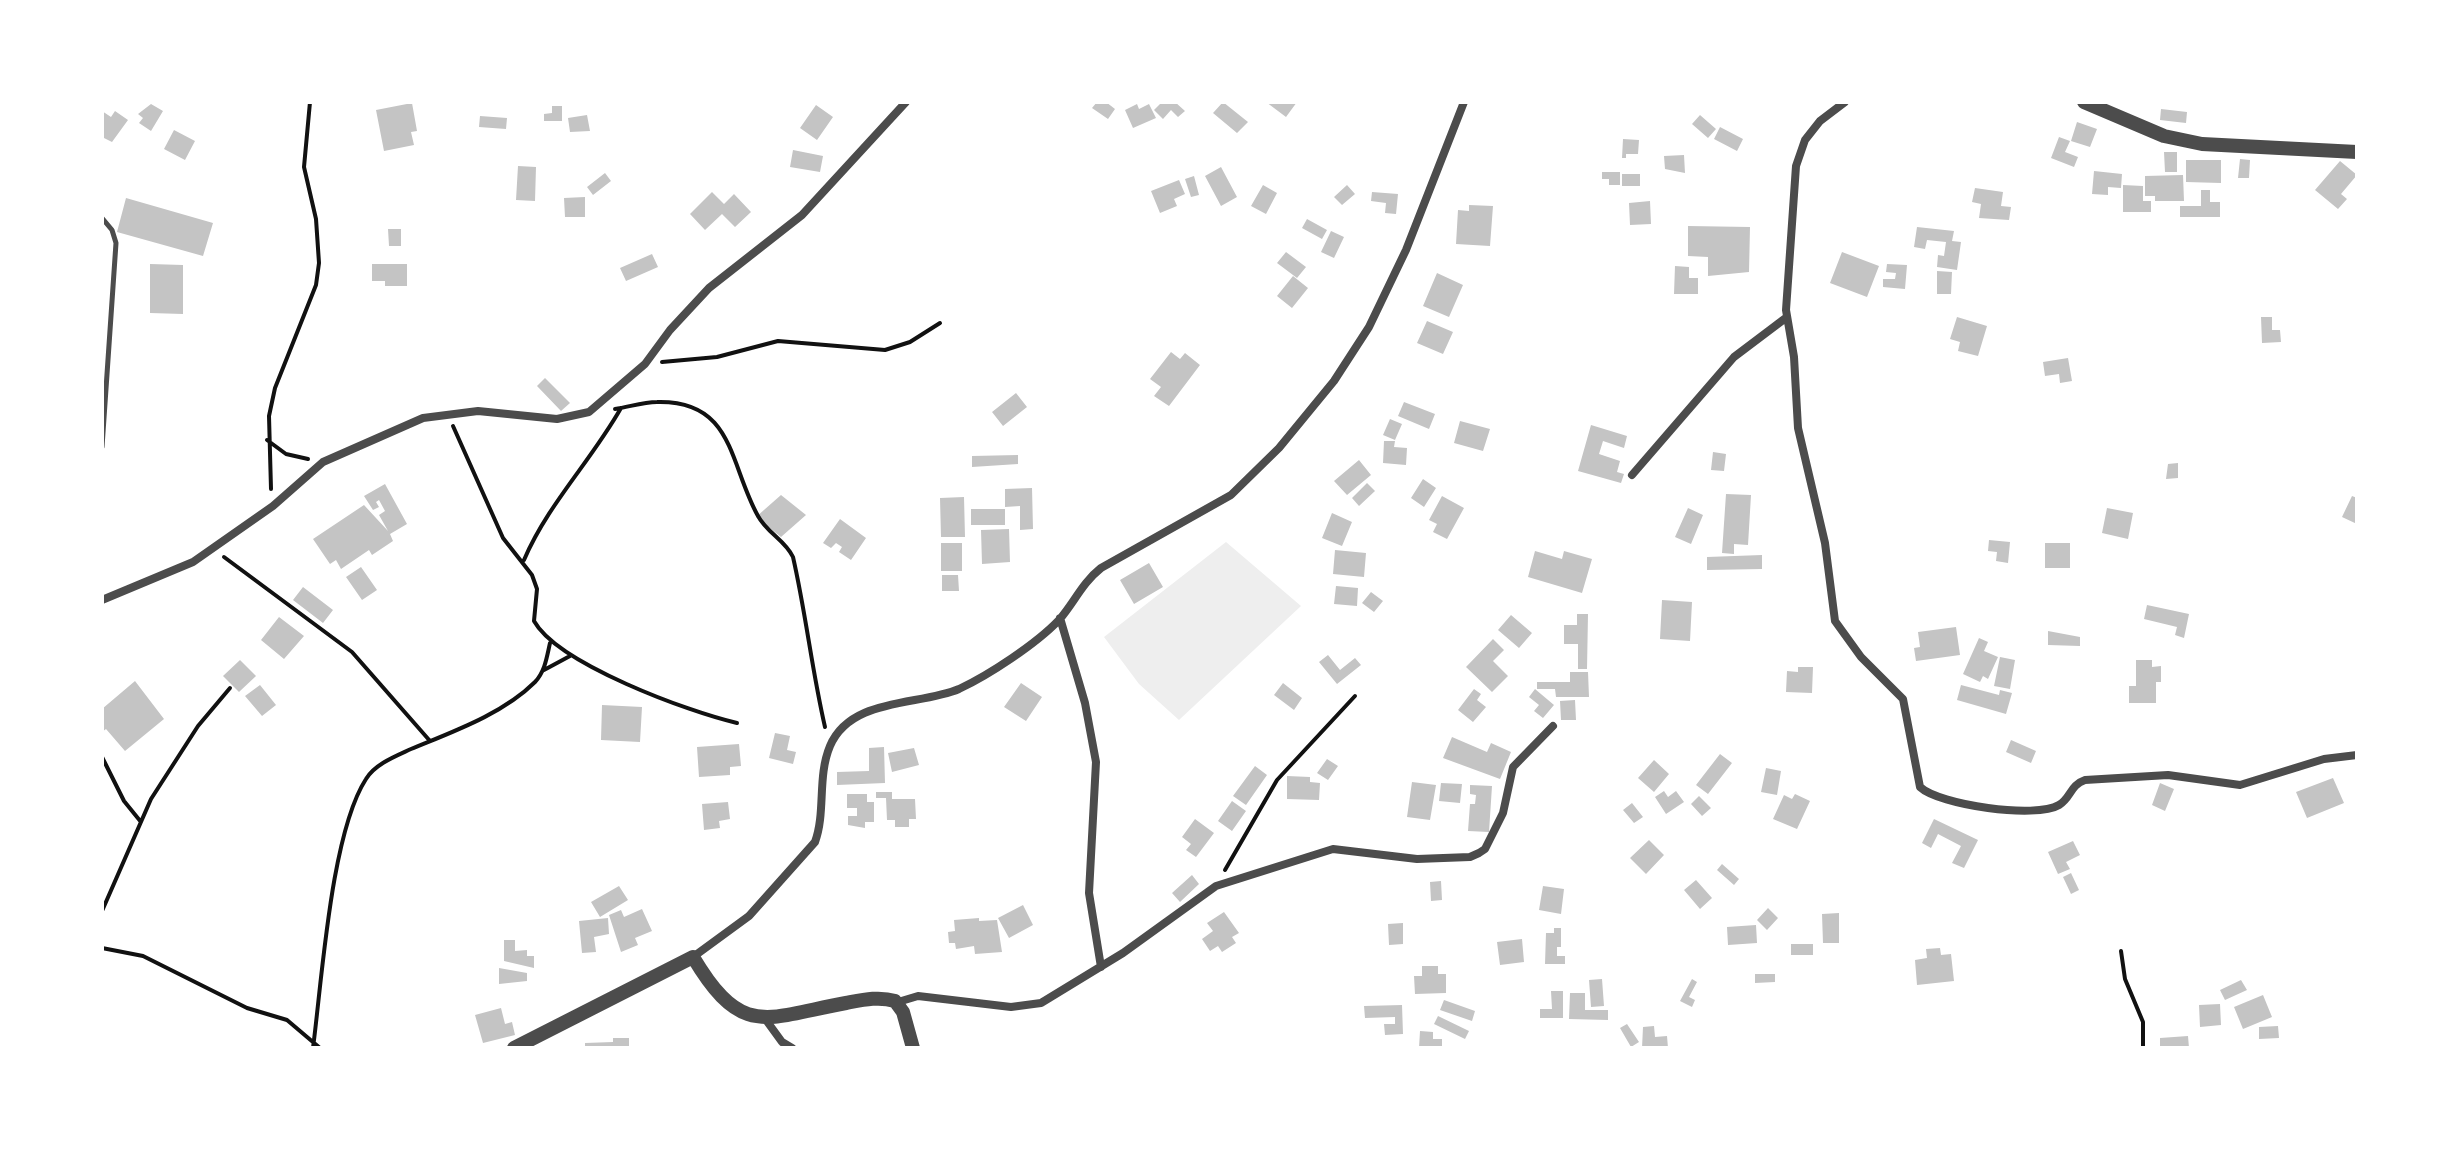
<!DOCTYPE html>
<html>
<head>
<meta charset="utf-8">
<style>
	body { margin:0 }
	#map { position:relative; width:2459px; height:1150px; overflow:hidden; background:#fff; font-family:Helvetica,sans-serif }
	canvas { display:block }
	.frame { position:absolute; inset:0; border:104px solid #fff; pointer-events:none }
</style>
</head>
<body>
<div id="map">
<canvas width="2459" height="1150"></canvas>
<div class="frame"></div>
</div>
<script>
const ctx = document.querySelector('canvas').getContext('2d');
ctx.lineJoin = 'round';
function paint(path, color) { ctx.fillStyle = color; ctx.fill(path, 'evenodd'); }
function stroke(path, color, width, dash) { ctx.strokeStyle = color; ctx.lineWidth = width; ctx.lineCap = dash ? 'butt' : 'round'; ctx.setLineDash(dash || []); ctx.stroke(path); }
const green = new Path2D(`
	M1226 542 1301 606 1179 720 1139 684 1104 637Z`);
const building = new Path2D(`
	M1097 102H1106L1115 109 1108 119 1092 108Z
	M1162 102H1175L1185 111 1178 117 1171 110 1163 119 1154 110Z
	M1223 102 1248 122 1237 133 1213 113Z
	M1266 102H1297L1286 117Z
	M412 103 417 131 411 132 414 145 384 151 376 110Z
	M151 104 163 111 151 131 139 123 143 118 138 114Z
	M1137 104 1139 109 1149 104 1156 118 1133 128 1125 110Z
	M816 105 833 117 817 140 800 128Z
	M552 106H562V121H544V114L552 113Z
	M2161 109 2187 112 2186 123 2160 120Z
	M102 111 111 117 115 111 128 120 112 142 102 137Z
	M587 115 590 131 570 132 568 118Z
	M1700 115 1716 129 1708 138 1692 124Z
	M480 116 507 118 506 129 479 127Z
	M2077 122 2097 129 2090 147 2071 141Z
	M1720 127 1743 139 1737 151 1714 139Z
	M174 130 195 141 185 160 164 149Z
	M2059 137 2070 141 2065 152 2078 157 2074 167 2051 158Z
	M1623 139 1639 140 1638 154H1626V158H1622Z
	M793 150 823 156 820 172 790 167Z
	M2164 152H2177V172H2165Z
	M1684 155 1685 173 1665 169 1664 156Z
	M2240 159 2250 160 2249 178H2238Z
	M2186 160H2221V183L2186 182Z
	M2340 161 2357 175 2341 194 2347 199 2338 209 2315 190Z
	M518 166 536 167 535 201 516 200Z
	M1221 167 1237 197 1221 206 1205 176Z
	M2094 171 2122 174 2121 188 2108 187V195L2092 194Z
	M1602 172H1620V185H1609V179H1602Z
	M605 173 611 181 593 195 587 187Z
	M1622 174H1640V186H1622Z
	M2183 175 2184 201H2155V196H2145V176Z
	M1194 176 1199 195 1191 197 1185 179Z
	M1179 180 1185 194 1174 199 1177 206 1160 213 1151 191Z
	M1263 185 1277 193 1266 214 1251 206Z
	M1347 185 1355 194 1342 205 1334 197Z
	M2123 185 2143 186V201H2151V212H2123Z
	M1975 188 2003 192 2001 206 2011 207 2009 220 1979 218 1981 204 1972 202Z
	M2201 190H2210V202H2220V217H2180V206H2201Z
	M712 192 724 204 734 194 751 212 735 227 722 214 705 230 690 214Z
	M1372 192 1398 194 1396 214 1385 213 1386 203 1371 201Z
	M585 197V217H565L564 198Z
	M126 198 213 223 203 256 117 232Z
	M1650 201 1651 224 1630 225 1629 203Z
	M1469 205 1493 206 1490 246 1456 244 1458 210 1469 211Z
	M1307 219 1327 230 1322 239 1302 228Z
	M1688 226 1750 227 1749 272 1708 276V257L1688 256Z
	M1917 227 1954 231 1952 241 1961 242 1957 270 1937 267 1938 255 1944 256 1946 242 1927 240 1925 249 1914 247Z
	M388 229H401V246H389Z
	M1331 231 1344 237 1334 258 1321 252Z
	M1286 252 1306 267 1297 278 1277 263Z
	M1842 252 1879 266 1867 297 1830 283Z
	M652 254 658 267 626 281 620 268Z
	M150 264 183 265V314L150 313Z
	M372 264H407V286H385V281H372Z
	M1887 264 1907 265 1905 289 1883 287V279H1895L1896 273 1886 272Z
	M1675 266 1689 267V278H1698V294H1674Z
	M1937 271 1952 272 1951 294H1937Z
	M1437 273 1463 285 1449 317 1423 306Z
	M1293 276 1308 288 1292 308 1277 296Z
	M1957 317 1987 326 1978 356 1958 351 1960 342 1950 339Z
	M2261 317H2272V330H2280L2281 342 2262 343Z
	M1427 321 1453 332 1443 354 1417 343Z
	M1171 352 1180 359 1185 353 1200 365 1169 406 1154 396 1161 387 1150 379Z
	M2068 358 2072 381 2060 383 2059 374 2045 376 2043 362Z
	M545 378 570 403 561 411 537 386Z
	M1016 393 1027 407 1003 426 992 412Z
	M1404 402 1435 414 1429 429 1398 416Z
	M1390 419 1402 424 1395 440 1383 435Z
	M1460 421 1490 429 1483 451 1454 443Z
	M1591 425 1627 436 1624 448 1603 441 1599 454 1620 461 1617 472 1624 474 1621 483 1578 471Z
	M1384 441H1395L1394 447 1407 448 1406 465 1383 463Z
	M1713 452 1726 454 1724 471 1711 470Z
	M1018 455V464L972 467V456Z
	M1359 460 1371 475 1347 495 1334 481Z
	M2178 463V478L2166 479 2168 464Z
	M1423 479 1436 488 1424 507 1411 498Z
	M1367 483 1375 491 1359 506 1352 498Z
	M385 484 407 524 390 534 393 541 372 555 369 550 341 569 336 560 330 564 313 539 364 505 388 531 379 515 385 511 379 500 376 502 379 507 373 510 364 496Z
	M1032 488 1033 529 1020 530V506L1005 507V489Z
	M1726 494 1751 495 1748 545 1734 544V554L1722 553Z
	M781 495 806 515 781 537 756 517Z
	M1442 496 1464 508 1447 539 1433 532 1437 524 1429 520Z
	M2352 496 2357 498V524L2342 517Z
	M964 497 965 537H941L940 498Z
	M1688 508 1703 515 1691 544 1675 537Z
	M2107 508 2133 513 2128 539 2102 533Z
	M971 509H1005V525H971Z
	M1332 513 1352 522 1342 546 1322 538Z
	M840 519 866 538 851 560 839 552 842 547 836 543 831 548 823 543Z
	M1009 529 1010 562 982 564 981 530Z
	M1989 540 2010 542 2008 563 1996 561 1997 552 1988 551Z
	M941 543H962V571H941Z
	M2045 543H2070V568H2045Z
	M1335 550 1366 553 1364 577 1333 574Z
	M1535 551 1562 559 1564 551 1592 559 1582 593 1528 577Z
	M1762 555V569L1707 570V557Z
	M1149 563 1163 587 1134 604 1120 580Z
	M361 567 377 590 362 600 346 577Z
	M942 575H958L959 591H942Z
	M1336 586 1358 588 1357 606 1334 604Z
	M303 587 333 610 323 623 293 600Z
	M1371 592 1383 601 1374 612 1362 603Z
	M1662 600 1692 602 1690 641 1660 639Z
	M2147 605 2189 614 2184 638 2175 635 2177 627 2144 619Z
	M1577 614H1588L1587 669H1578V644H1564V625H1577Z
	M1511 615 1532 633 1519 648 1498 630Z
	M279 617 304 636 284 659 261 640Z
	M1956 627 1960 655 1916 661 1914 648 1920 647 1918 632Z
	M2048 631 2080 637V646L2048 645Z
	M1979 638 1988 642 1984 651 1998 657 1988 679 1983 676 1980 682 1963 674Z
	M1493 639 1504 650 1493 661 1508 676 1492 692 1466 667Z
	M1328 655 1340 670 1355 658 1361 665 1337 684 1319 662Z
	M2000 657 2015 660 2010 689 1994 686Z
	M240 660 256 676 239 692 223 676Z
	M2136 660H2152V667L2161 666V682H2156V703H2129V686H2136Z
	M1798 667H1813L1812 693 1786 692 1787 671 1798 672Z
	M1570 672H1588L1589 697H1556L1555 689H1537V682H1570Z
	M135 681 164 719 125 751 106 729 102 732V709Z
	M1021 683 1042 697 1026 721 1004 707Z
	M1283 683 1302 698 1294 710 1274 695Z
	M260 685 276 705 262 716 245 696Z
	M1961 685 1999 695 2000 690 2012 693 2006 714 1957 700Z
	M1474 689 1481 694 1477 700 1486 707 1473 722 1458 710Z
	M1535 689 1554 705 1543 718 1534 711 1539 705 1529 697Z
	M1575 700 1576 720H1561L1560 701Z
	M602 705 642 707 640 742 601 740Z
	M775 733 790 736 787 750 796 752 793 764 769 758Z
	M1452 737 1487 752 1491 743 1511 752 1500 779 1443 758Z
	M2011 740 2036 751 2031 763 2006 752Z
	M739 744 741 766 730 767V775L699 777 697 747Z
	M884 747 885 783 837 785V772L869 771V748Z
	M914 748 919 765 892 772 888 753Z
	M1720 754 1732 763 1708 794 1696 785Z
	M1327 759 1338 766 1328 780 1317 773Z
	M1654 760 1669 774 1654 792 1638 778Z
	M1255 766 1267 775 1246 805 1233 796Z
	M1766 768 1781 771 1777 795 1761 792Z
	M1287 776 1310 777V782L1320 783 1319 800 1287 799Z
	M2333 778 2344 803 2307 818 2296 792Z
	M1412 782 1436 785 1430 820 1407 817Z
	M1441 783 1462 784 1460 803 1439 801Z
	M2160 783 2174 789 2165 811 2152 805Z
	M1470 785 1492 786 1489 832 1468 831 1470 804H1475L1476 795 1470 794Z
	M1664 791 1668 797 1676 791 1684 802 1666 814 1655 797Z
	M876 792H892V799H915L916 819H909V827H895V820H887L886 798H876Z
	M847 794H867V802H874V822H865V828L848 825V816H857V808H847Z
	M1795 794 1810 801 1797 829 1773 819 1784 795 1792 799Z
	M1699 796 1711 808 1702 816 1691 804Z
	M1232 801 1246 811 1232 831 1218 821Z
	M728 802 730 819 719 821 720 828 704 830 702 804Z
	M1632 803 1643 817 1634 823 1623 810Z
	M1195 819 1214 833 1196 857 1186 850 1191 844 1182 837Z
	M1934 819 1978 840 1964 868 1952 863 1961 846 1938 834 1931 848 1922 843Z
	M1649 840 1664 855 1646 874 1630 858Z
	M2073 841 2080 855 2066 862 2070 869 2058 874 2048 852Z
	M1722 864 1739 879 1734 885 1717 870Z
	M2071 873 2079 890 2071 894 2063 877Z
	M1192 875 1199 884 1180 902 1172 893Z
	M1696 880 1712 898 1700 909 1684 890Z
	M1441 881 1442 900 1431 901 1430 882Z
	M619 886 628 900 600 917 591 902Z
	M1543 886 1564 889 1561 914 1539 910Z
	M1023 905 1033 925 1009 938 998 918Z
	M1768 908 1778 918 1767 930 1757 920Z
	M642 909 652 931 635 938 638 945 621 952 609 915 621 910 624 917Z
	M1224 912 1239 933 1232 937 1236 943 1222 952 1218 946 1210 951 1202 939 1213 931 1207 923Z
	M1839 913V943H1823L1822 914Z
	M608 918 609 934 594 937 596 952 582 953 579 921Z
	M979 918V921L997 920 1002 952 975 954 974 946 956 949 955 943H949L948 932 955 931 954 920Z
	M1403 923V944L1389 945 1388 924Z
	M1756 925 1757 943 1728 945 1727 927Z
	M1554 928H1561V947H1557V956H1565V964H1545L1546 933H1554Z
	M1522 939 1524 962 1500 965 1497 942Z
	M504 940H515V951L527 950V956H534V968L504 961Z
	M1791 944H1813V955H1791Z
	M1940 948 1941 955 1951 954 1954 981 1917 985 1915 960 1927 958 1926 949Z
	M1422 966H1438V974H1446V993L1415 994 1414 976H1422Z
	M499 968 527 973V981L499 984Z
	M1755 974H1775V982L1755 983Z
	M1602 979 1604 1006 1591 1007 1589 980Z
	M1692 979 1697 982 1689 997 1695 1000 1692 1007 1680 1001Z
	M2241 980 2247 990 2225 1000 2220 990Z
	M1551 991H1563V1018H1540V1009H1552Z
	M1570 993H1585V1010H1608V1020L1569 1019Z
	M2263 995 2272 1017 2243 1029 2234 1007Z
	M1444 1000 1475 1011 1472 1021 1440 1010Z
	M2220 1004 2221 1025 2200 1027 2199 1005Z
	M1402 1005 1403 1034 1385 1035 1384 1024H1395V1017L1365 1018 1364 1006Z
	M501 1008 505 1024 512 1022 515 1035 483 1043 475 1015Z
	M1438 1016 1469 1031 1465 1039 1434 1024Z
	M1627 1024 1639 1042 1631 1047 1620 1028Z
	M1654 1026 1655 1037 1667 1036 1668 1048H1642L1643 1027Z
	M2278 1026 2279 1038 2259 1039V1027Z
	M1420 1031 1433 1032V1039H1442V1048H1419Z
	M2188 1036 2189 1048H2160V1038Z
	M613 1038H629V1048H585V1043L613 1042Z`);
const path = new Path2D(`
	M662 362 717 357 778 341 885 350 910 342 940 323
	M615 409C629 407 643 402 657 402 734 400 729 464 758 516 767 533 785 540 793 557 806 614 812 671 825 727
	M453 426 503 538 532 575 537 589 534 621C558 664 689 712 737 723
	M267 440 286 454 308 459
	M271 489 269 416 275 388 316 285 319 263 316 219 304 167 310 102
	M224 557 352 652 430 741
	M524 560C548 504 591 461 621 408
	M544 670 570 656
	M102 757 124 801 141 822
	M1225 870 1277 780 1355 696
	M102 911 151 799 198 726 230 688
	M102 948 143 956 247 1008 287 1020 320 1048
	M2121 951 2125 979 2143 1022V1048
	M313 1048C322 980 331 833 366 779 375 764 396 756 411 749 452 732 503 714 535 682 545 672 547 656 550 643`);
const service = new Path2D(`
	M102 218 112 230 116 243 102 447`);
const minor = new Path2D(`
	M1845 102 1820 121 1805 140 1796 166 1786 310 1794 357 1798 428 1825 543 1835 621 1861 657 1903 699 1920 787C1939 805 2036 819 2059 805 2071 798 2070 785 2085 780L2168 775 2240 785 2324 759 2357 755
	M1632 475 1734 357 1787 317
	M102 600 193 562 273 506 323 462 423 418 478 411 557 419 589 412 645 364 670 330 709 288 802 215 906 102
	M1060 618 1085 703 1096 762 1089 893 1101 967
	M693 957 749 916 815 842C826 812 817 777 830 746 851 697 919 706 959 689 989 675 1036 644 1059 620 1074 603 1082 583 1101 568L1231 495 1279 448 1334 381 1369 327 1406 250 1464 102
	M898 1002 918 996 1011 1007 1041 1003 1123 953 1216 886 1333 849 1417 859 1470 857 1479 853 1485 849 1503 813 1513 767 1553 726
	M766 1020 782 1042 792 1048`);
const tertiary = new Path2D(`
	M2084 102 2164 136 2202 144 2357 152
	M514 1048 693 957C742 1039 765 1018 846 1003 862 1000 879 996 895 1001L903 1012 913 1048`);
paint(green, '#eee');
paint(building, '#c4c4c4');
stroke(path, '#111', 4);
stroke(service, '#4c4c4c', 5);
stroke(minor, '#4c4c4c', 8);
stroke(tertiary, '#4c4c4c', 14);
</script>
</body>
</html>
